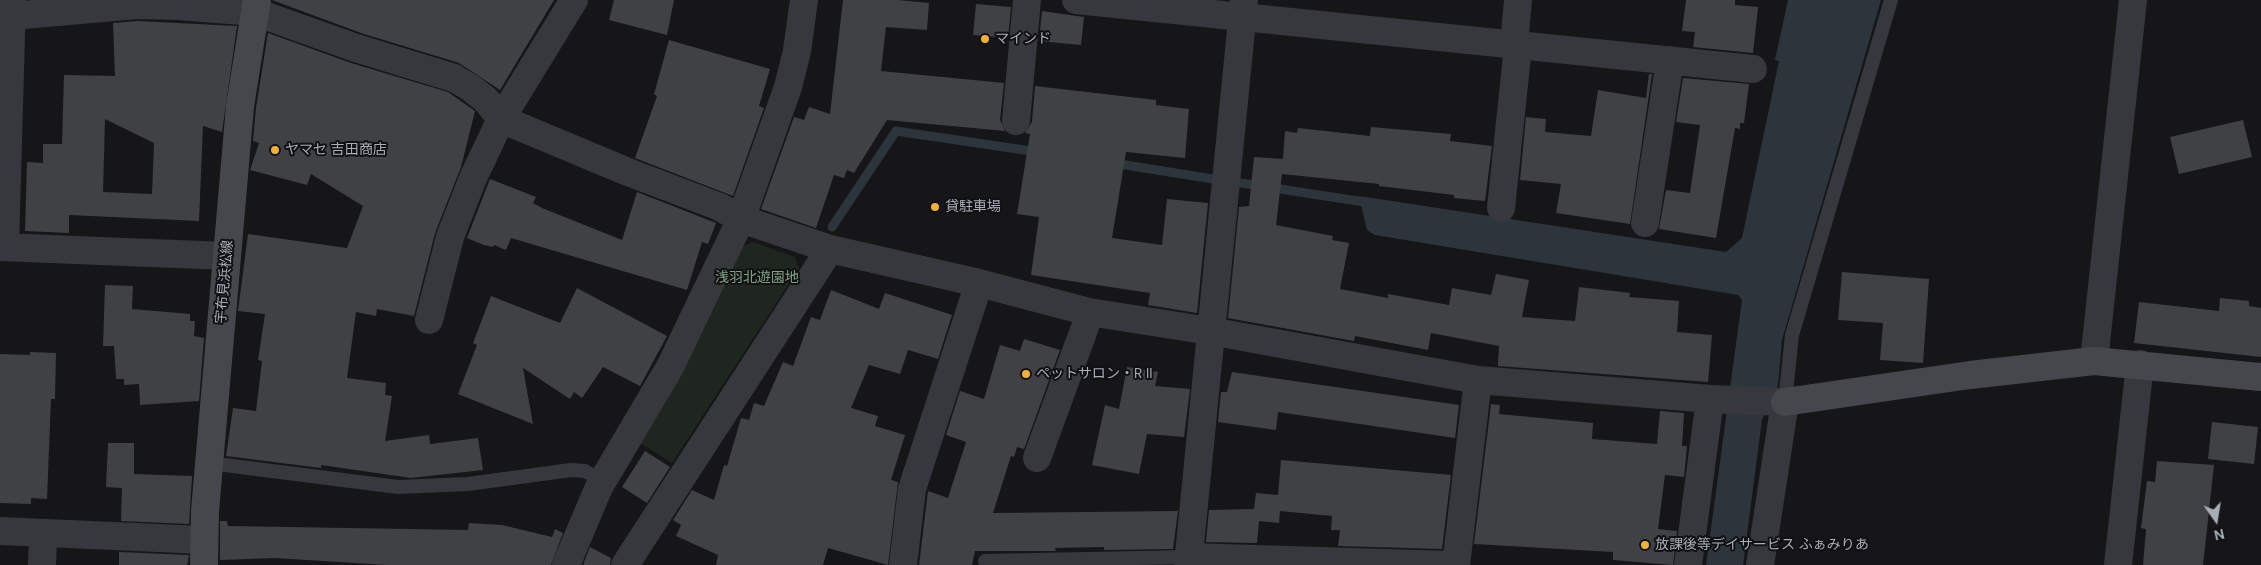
<!DOCTYPE html>
<html>
<head>
<meta charset="utf-8">
<style>
	body { margin:0 }
	#map { position:relative; width:2261px; height:565px; overflow:hidden; background:#161618; font-family:"DM Sans",sans-serif }
	canvas { display:block }
	.north { position:absolute; left:2191px; top:495px; width:50px; height:50px; -webkit-text-stroke:4px #111113; paint-order:stroke; rotate:167deg; font-size:14px; font-weight:700; line-height:20px; text-align:center; color:#a8adb8 }
	.north::after { content:''; display:block; margin:auto; width:18px; height:22px; background:#a8adb8; clip-path:polygon(50% 0,100% 100%,50% 72%,0 100%) }
</style>
</head>
<body>
<div id="map">
<canvas width="2261" height="565"></canvas>
<div class="north">N</div>
</div>
<script>
const ctx = document.querySelector('canvas').getContext('2d');
ctx.lineJoin = 'round';
function paint(path, color) { ctx.fillStyle = color; ctx.fill(path, 'evenodd'); }
function stroke(path, color, width, dash) { ctx.strokeStyle = color; ctx.lineWidth = width; ctx.lineCap = dash ? 'butt' : 'round'; ctx.setLineDash(dash || []); ctx.stroke(path); }
function label(font, color, halo, rows, align = 'center') {
  ctx.font = font + ' "DM Sans","Noto Sans JP",sans-serif'; ctx.lineWidth = 4; ctx.setLineDash([]); ctx.textBaseline = 'middle'; ctx.strokeStyle = halo; ctx.fillStyle = color; for (const [text, x, y, turn = 0] of rows) {
    ctx.save(); ctx.translate(x, y); ctx.rotate((+turn || 0) * Math.PI / 180); ctx.textAlign = isNaN(turn) ? turn : align; if (halo) ctx.strokeText(text, 0, 0); ctx.fillText(text, 0, 0); ctx.restore();
  }
}
const green = new Path2D(`
	M753 242 795 257 799 268 672 463 637 441 737 249Z`);
const water = new Path2D(`
	M1788 0H1881L1782 340 1778 385 1762 420 1743 565H1706L1742 300 1738 295 1375 235 1367 230 1359 196 1726 252 1742 238 1779 61 1775 60Z`);
const stream = new Path2D(`
	M1113 163 1213 179
	M1241 183 1371 203
	M832 227 896 131 1038 152`);
const building = new Path2D(`
	M272 0H554L500 90 459 63 361 33Z
	M614 0H674L667 35 609 20Z
	M843 0H898L929 3 927 30 886 27 881 71 1004 83 1000 120 1005 131 887 120 854 173 847 170 844 178 834 175 816 228 761 209 794 117 804 120 809 107 830 114Z
	M1686 0H1735V5L1758 7 1753 53 1693 47 1695 32 1682 31Z
	M976 4 1011 7 1008 38 973 35Z
	M1042 11 1084 17 1081 45 1039 41Z
	M137 21 237 26 222 132 203 126 199 221 69 215V233L25 231 27 162 43 163V144H62L64 75 115 76 113 23ZM105 119 154 143 152 194 103 192Z
	M268 33 351 63 448 92 475 111 461 167 435 233 414 316 377 309 376 316 356 312 347 378 386 383 385 395 392 396 385 441 429 435 430 444 478 438 483 470 411 478 321 465V468L226 456 233 408 256 411 262 361 258 360 265 314 238 311 248 234 347 248 363 206 311 174 307 185 250 170 259 143 253 141 256 108Z
	M669 40 770 69 759 106 764 108 733 196 635 158 657 96 654 94Z
	M1649 74H1652L1630 224 1556 213 1561 184 1520 180 1526 117 1546 119 1545 132 1591 136 1598 90 1646 98Z
	M1683 78 1749 84 1744 123H1740V129L1735 128 1716 238 1659 229 1666 190 1690 193 1700 125 1676 122Z
	M1035 86 1156 100V105L1189 109 1185 158 1126 152 1112 238 1162 245 1167 199 1208 203 1197 313 1148 305 1150 293 1031 275 1039 217 1017 214 1030 134 1025 133 1032 122Z
	M2243 120 2252 157 2179 174 2170 137Z
	M1371 127 1451 134 1450 141 1492 146 1485 201 1454 198V195L1379 186V184L1282 174 1276 225 1333 236 1332 240 1349 243 1340 289 1388 298V294L1449 305 1452 288 1491 295 1496 274 1529 280 1522 317 1575 321 1579 287 1630 293 1629 297 1679 301 1677 332 1712 335 1708 382 1498 366 1499 346 1431 333 1428 350 1355 336 1354 341 1228 318 1239 207 1249 206 1254 157 1283 159 1285 131 1297 133 1298 128 1370 136Z
	M490 179 536 197 533 203 542 208 622 240 637 192 716 223 708 244 702 242 687 290 511 238 506 250 494 245 493 247 484 245 467 238Z
	M1842 272 1929 279 1923 363 1880 360 1883 323 1838 320Z
	M105 285 133 286 132 309 190 314V321H195L194 336 204 338 199 401 140 405 139 384 124 385V379H116L114 346H103Z
	M577 288 667 336 640 386 603 367 582 398 574 392 570 399 523 368 533 424 458 394 477 345 473 343 491 296 560 323Z
	M831 290 879 309 885 293 952 315 938 359 908 350 900 374 869 365 851 408 878 416 875 426 905 435 891 480 898 482 888 565 828 548 823 565H716L718 555 676 536 681 525 673 520 692 490 714 500 724 465 727 466 741 418 749 420 754 403 764 406 783 362 793 366 811 317 820 320Z
	M2220 298 2249 301V306L2261 308V357L2134 343 2139 302 2219 311Z
	M1024 339 1060 350 1024 449 1017 447 1014 457 1011 456 993 513 1178 511 1173 549 1104 550V547L1055 548 1056 551H975L972 565H919L928 491 948 498 966 442 946 435 960 391 984 399 1000 345 1020 351Z
	M30 352 56 353 55 399H51L47 499 31 498V504L0 503V354L30 355Z
	M1127 367 1158 372 1155 386 1190 389 1184 437 1147 434 1139 474 1092 465 1105 405 1119 409Z
	M1232 372 1459 405 1455 438 1278 412 1276 430 1218 422 1221 392H1227Z
	M1491 404 1500 405 1499 414 1593 423 1592 439 1657 444 1660 411 1684 413 1682 446H1687L1684 477 1665 475 1658 529 1677 531 1673 565 1613 560V552L1474 544Z
	M2212 422 2258 427 2254 464 2208 459Z
	M108 443H134V474L192 476 189 524 121 521 122 488 106 487Z
	M645 451 670 467 647 503 622 487Z
	M1281 460 1451 475 1442 549 1338 546 1340 530H1331L1332 516 1280 511 1279 523 1259 521 1257 543 1206 542 1209 510 1254 509 1256 493 1278 495Z
	M2157 461 2214 465 2203 565H2143L2146 529 2141 528 2147 481 2155 482Z
	M220 521H227L228 526 468 530 469 523 502 525 552 537 555 529 563 533 551 565H387L275 558 220 560Z
	M590 547 611 558 610 565H583Z
	M119 552 189 555 188 561 187 565H119Z`);
const lane = new Path2D(`
	M1785 402 1792 335 1891 0
	M209 463 398 487 468 484 571 470 585 471 603 481
	M985 561 1189 557`);
const street = new Path2D(`
	M1076 0 1753 69
	M0 17 137 5 178 6 255 12 356 48 454 78 471 88 486 100 501 119 628 172 720 207 741 219 830 249 979 283 1089 312 1210 331 1478 380 1710 399 1785 402 1760 565
	M1016 121 1027 0
	M1501 208 1517 56 1515 33 1518 0
	M1645 223 1670 60
	M0 247 227 256
	M5 247 12 0
	M429 320 450 237 473 178 501 119 574 0
	M2094 361 2133 0
	M1037 458 1085 327 1089 312
	M0 531 203 540
	M1189 557 1451 565
	M42 565 43 533
	M566 565 599 487 670 367 741 219 788 87 797 51 804 0
	M625 565 830 249
	M903 565 912 489 979 283
	M1188 565 1244 0
	M1456 565 1478 380
	M1688 565 1710 399
	M2118 565 2140 364`);
const secondary = new Path2D(`
	M1785 402 1970 375 2094 361 2261 377
	M204 565 205 511 240 106 257 0`);
const markers = [
	[985,39,5,"#f2b134"],
	[275,150,5,"#f2b134"],
	[935,207,5,"#f2b134"],
	[1026,374,5,"#f2b134"],
	[1645,545,5,"#f2b134"]
];
const poiNames = [
	["マインド",995,39],
	["ヤマセ 吉田商店",285,150],
	["貸駐車場",945,207],
	["ペットサロン・R II",1036,374],
	["放課後等デイサービス ふぁみりあ",1655,545]
];
const parkNames = [
	["浅羽北遊園地",757,278]
];
const streetNames = [
	["宇布見浜松線",225,282,-85]
];
paint(green, '#1e261f');
paint(water, '#2c353c');
stroke(stream, '#2c353c', 9);
paint(building, '#404145');
stroke(lane, '#37383d', 14);
stroke(street, '#37383d', 28);
stroke(secondary, '#45474d', 28);
for (const [x, y, r, color] of markers) { const dot = new Path2D(); dot.arc(x, y, r, 0, 2 * Math.PI); ctx.fillStyle = color; ctx.fill(dot); stroke(dot, '#111113', 2); }
label('14px', '#a8adb8', '#111113', poiNames, 'left');
label('14px', '#7fa381', '#111113', parkNames);
label('14px', '#a8adb8', '#111113', streetNames);
</script>
</body>
</html>
